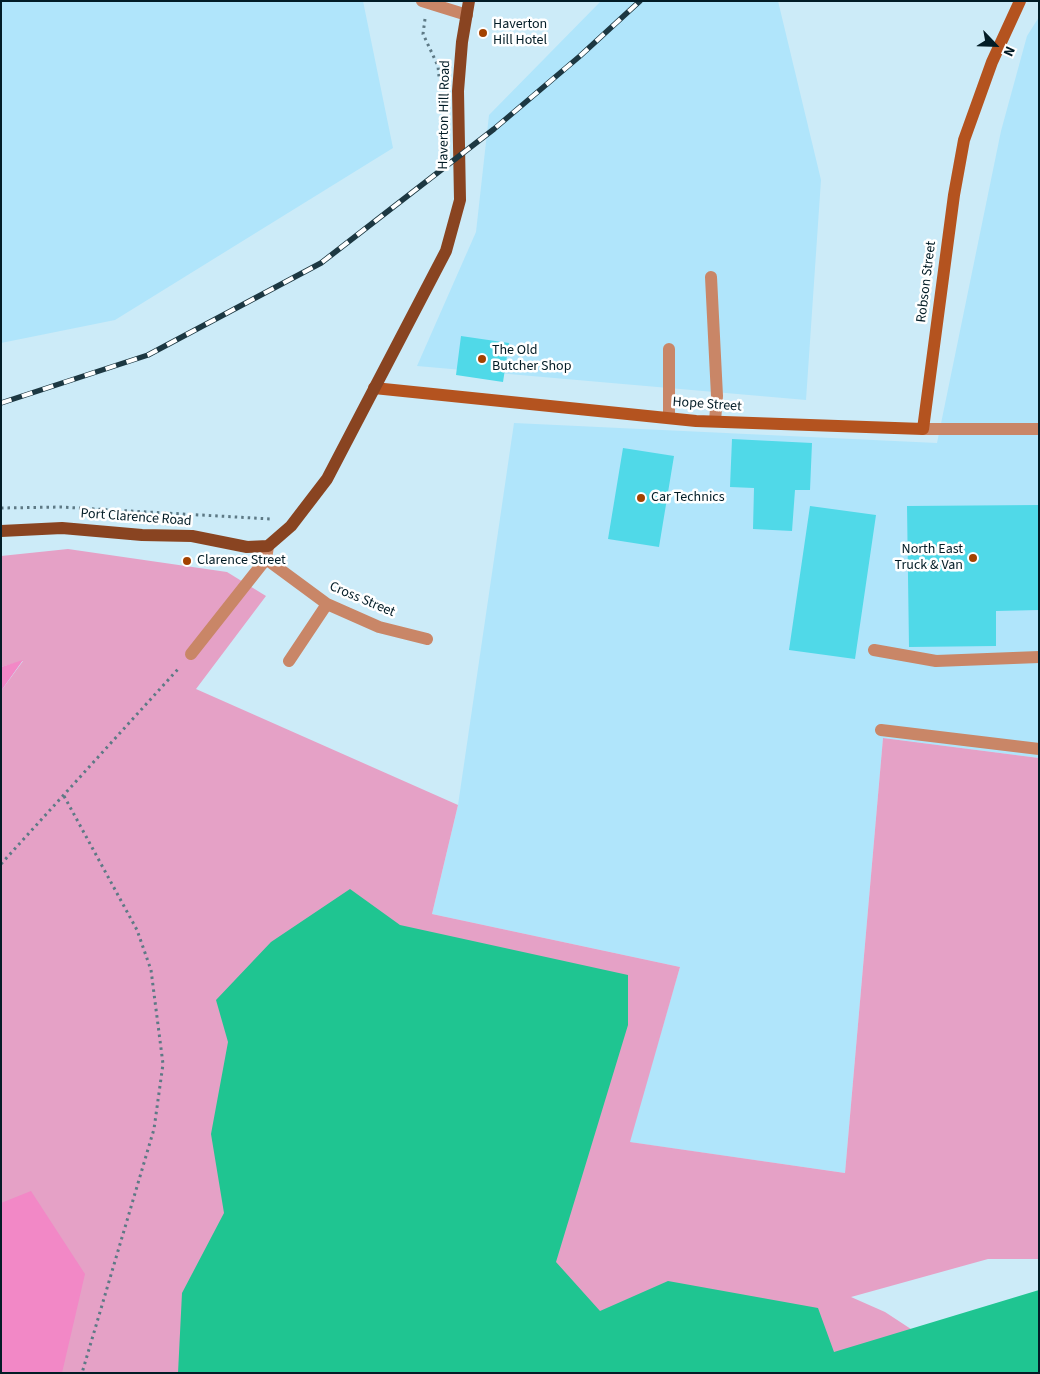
<!DOCTYPE html>
<html>
<head>
<meta charset="utf-8">
<style>
	body { margin:0 }
	#map { position:relative; width:1040px; height:1374px; overflow:hidden; background:#ccebf8; font-family:"Source Sans 3",sans-serif }
	canvas { display:block }
	.frame { position:absolute; inset:0; border:2px solid #021c26; pointer-events:none }
	.north { position:absolute; left:970px; top:20px; width:50px; height:50px; -webkit-text-stroke:4px #fff; paint-order:stroke; rotate:114deg; font-size:14px; font-weight:700; line-height:20px; text-align:center; color:#021c26 }
	.north::after { content:''; display:block; margin:auto; width:18px; height:22px; background:#021c26; clip-path:polygon(50% 0,100% 100%,50% 72%,0 100%) }
</style>
</head>
<body>
<div id="map">
<canvas width="1040" height="1374"></canvas>
<div class="frame"></div>
<div class="north">N</div>
</div>
<script>
const ctx = document.querySelector('canvas').getContext('2d');
ctx.lineJoin = 'round';
function paint(path, color) { ctx.fillStyle = color; ctx.fill(path, 'evenodd'); }
function stroke(path, color, width, dash) { ctx.strokeStyle = color; ctx.lineWidth = width; ctx.lineCap = dash ? 'butt' : 'round'; ctx.setLineDash(dash || []); ctx.stroke(path); }
function label(font, color, halo, rows, align = 'center') {
  ctx.font = font + ' "Source Sans 3",sans-serif'; ctx.lineWidth = 5; ctx.setLineDash([]); ctx.textBaseline = 'middle'; ctx.strokeStyle = halo; ctx.fillStyle = color; for (const [text, x, y, turn = 0] of rows) {
    ctx.save(); ctx.translate(x, y); ctx.rotate((+turn || 0) * Math.PI / 180); ctx.textAlign = isNaN(turn) ? turn : align; if (halo) ctx.strokeText(text, 0, 0); ctx.fillText(text, 0, 0); ctx.restore();
  }
}
const built = new Path2D(`
	M1 1H363L393 148 115 320 1 343Z
	M601 1H778L821 180 806 400 417 366 476 232 489 115Z
	M1039 17V758L883 738 845 1173 629 1142 680 967 432 914 458 805 514 423 937 443 1001 131 1027 36Z`);
const green = new Path2D(`
	M68 549 227 572 266 596 196 689 458 805 432 914 680 967 630 1142 845 1173 883 738 1039 758V1259H988L851 1297 885 1312 978 1373H1V691L23 661 1 667V556Z`);
const forest = new Path2D(`
	M23 660 1 691V667Z
	M31 1191 85 1274 62 1373H1V1203Z`);
const water = new Path2D(`
	M350 889 400 925 628 975V1025L556 1262 600 1311 668 1281 818 1308 834 1352 1039 1290V1373H178L182 1293 224 1213 211 1134 228 1042 216 1000 271 942Z`);
const building = new Path2D(`
	M461 336 509 343 503 382 456 375Z
	M732 439 812 443 810 490H795L792 531 753 529 754 488 730 487Z
	M623 448 674 456 659 547 608 539Z
	M1039 505V610L996 611V646L909 647 907 506Z
	M810 506 876 515 855 659 789 650Z`);
const path = new Path2D(`
	M425 19 423 34 438 66 439 77
	M1 508 61 507 270 519
	M64 796 137 930 151 970 163 1064 154 1129 82 1373
	M1 864 179 668`);
const service = new Path2D(`
	M422 1 467 15
	M711 277 717 396 715 421
	M669 418V349
	M266 559 327 604 379 627 427 639
	M874 650 936 661 1039 657
	M289 661 327 604
	M881 730 1039 749`);
const minor = new Path2D(`
	M191 654 266 559 268 546`);
const tertiary = new Path2D(`
	M923 429H1039`);
const secondary = new Path2D(`
	M374 388 696 421 923 429 954 195 964 140 992 62 1020 1`);
const primary = new Path2D(`
	M1 531 62 528 142 535 192 536 247 547 268 546 291 526 327 479 446 251 460 200 458 91 462 42 469 1`);
const rail = new Path2D(`
	M1 403 148 355 321 263 494 129 580 56 640 1`);
const markers = [
	[483,33,5,"#a34200"],
	[482,359,5,"#a34200"],
	[641,498,5,"#a34200"],
	[973,558,5,"#a34200"],
	[187,561,5,"#a34200"]
];
const poiNames = [
	["Haverton",493,25],
	["Hill Hotel",493,41],
	["The Old",492,351],
	["Butcher Shop",492,367],
	["Car Technics",651,498],
	["North East",963,550,"right"],
	["Truck & Van",963,566,"right"],
	["Clarence Street",197,561]
];
const streetNames = [
	["Haverton Hill Road",445,115,-89],
	["Robson Street",927,282,-83],
	["Hope Street",707,405,4],
	["Port Clarence Road",136,518,4],
	["Cross Street",362,600,23]
];
paint(built, '#b0e5fb');
paint(green, '#e5a1c6');
paint(forest, '#f288c6');
paint(water, '#1fc591');
paint(building, '#50d9e8');
stroke(path, '#5d7985', 3, [2.5, 4]);
stroke(service, '#c98667', 12);
stroke(minor, '#c98667', 12);
stroke(tertiary, '#c98667', 12);
stroke(secondary, '#b4531f', 12);
stroke(primary, '#894421', 12);
stroke(rail, '#1d3842', 5.5);
stroke(rail, '#fff', 4, [11]);
for (const [x, y, r, color] of markers) { const dot = new Path2D(); dot.arc(x, y, r, 0, 2 * Math.PI); ctx.fillStyle = color; ctx.fill(dot); stroke(dot, '#fff', 2); }
label('14px', '#021c26', '#fff', poiNames, 'left');
label('14px', '#021c26', '#fff', streetNames);
</script>
</body>
</html>
